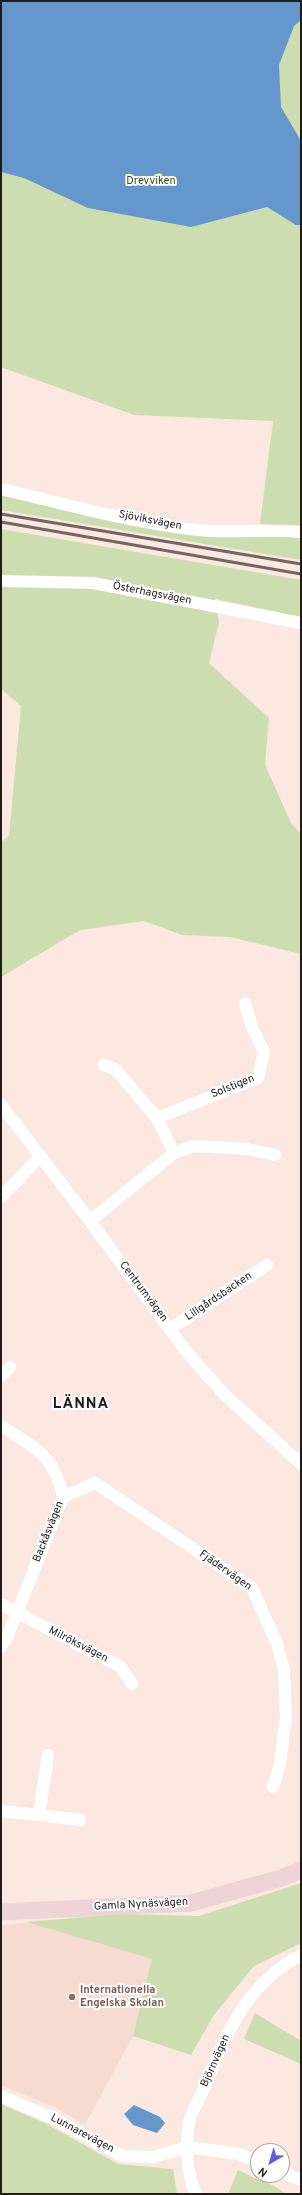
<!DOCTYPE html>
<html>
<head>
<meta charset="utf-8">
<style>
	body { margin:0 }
	#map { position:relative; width:302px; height:2195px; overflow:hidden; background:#fbe9e1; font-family:Overpass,sans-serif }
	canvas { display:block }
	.frame { position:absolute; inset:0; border:2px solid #221c19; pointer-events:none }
	.north { position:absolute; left:250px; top:2143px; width:40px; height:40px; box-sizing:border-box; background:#fff; border:1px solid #a7a4a3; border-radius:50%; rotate:218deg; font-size:11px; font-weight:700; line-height:16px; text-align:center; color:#221c19 }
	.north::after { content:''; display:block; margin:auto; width:14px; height:18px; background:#5e62da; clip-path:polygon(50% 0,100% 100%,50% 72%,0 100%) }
</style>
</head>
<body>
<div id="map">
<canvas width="302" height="2195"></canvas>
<div class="frame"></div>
<div class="north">N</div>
</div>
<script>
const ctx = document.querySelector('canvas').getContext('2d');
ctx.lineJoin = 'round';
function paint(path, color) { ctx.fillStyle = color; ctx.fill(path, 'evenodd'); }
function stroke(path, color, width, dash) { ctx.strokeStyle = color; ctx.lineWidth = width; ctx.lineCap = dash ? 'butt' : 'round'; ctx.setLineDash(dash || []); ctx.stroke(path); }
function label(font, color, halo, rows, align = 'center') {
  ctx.font = font + ' Overpass,sans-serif'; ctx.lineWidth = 4; ctx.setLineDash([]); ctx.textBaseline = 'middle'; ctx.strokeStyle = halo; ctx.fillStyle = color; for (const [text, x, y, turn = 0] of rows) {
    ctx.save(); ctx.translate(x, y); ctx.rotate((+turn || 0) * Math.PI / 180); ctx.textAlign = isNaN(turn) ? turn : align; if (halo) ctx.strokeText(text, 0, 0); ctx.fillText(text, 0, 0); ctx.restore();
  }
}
const built = new Path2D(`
	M26 1922 152 1959 133 2036 85 2125 56 2108 1 2085V1926Z`);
const green = new Path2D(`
	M1 1H301V527L260 524 273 421 134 415 1 367Z
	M1 494 165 529 301 536V560L1 510Z
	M1 529 301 580V617L215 599 219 622 209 663 269 718 265 765 291 823 301 834V954L230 937 182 935 144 921 80 930 1 977V842L9 836 21 706 1 689Z
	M301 1883V1943L254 1966 214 2015 191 2055 133 2036 152 1959 26 1922 120 1914 199 1916Z
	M255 2013 301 2041V2064L244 2039Z
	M1 2104 47 2124 118 2164 173 2169 177 2194H1Z
	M238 2170C254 2179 272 2182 286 2194H228Z`);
const water = new Path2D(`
	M1 1H301V20L294 26 279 65 281 107 301 141V225H296L267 207 191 227 88 208 24 178 1 172Z
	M134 2105 160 2117 165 2123 157 2133 133 2125 124 2114Z`);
const street = new Path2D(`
	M1 489C66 504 131 523 198 530 231 534 266 528 301 532
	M1 581 93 583 301 623
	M104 1065 115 1069 157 1118 258 1078 264 1052 252 1027 245 1003
	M1 1105 90 1221 185 1350 224 1394 301 1464
	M157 1118 174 1153 193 1146 247 1149 275 1155
	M1 1197 40 1157
	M90 1221 174 1153
	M170 1329 267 1265
	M1 1376 10 1367
	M1 1426C35 1448 54 1454 63 1497L8 1635 1 1647
	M63 1497 95 1483 252 1588 277 1644 284 1669 286 1717 280 1764 273 1787
	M1 1604 121 1667 132 1684
	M1 1811 39 1815 48 1755
	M39 1815 80 1820
	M1 2096 57 2120 122 2156 153 2157 188 2147 239 2154 258 2162
	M282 2172 301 2180
	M196 2194C187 2175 185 2143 189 2122 192 2110 200 2098 205 2086 226 2033 248 1982 301 1955`);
const secondary = new Path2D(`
	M1 1912 191 1903 281 1878 301 1870`);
const rail = new Path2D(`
	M1 514 301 564
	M1 522 301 574`);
const markers = [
	[72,1997,4,"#8d6e63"]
];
const parkNames = [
	["Drevviken",151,182]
];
const streetNames = [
	["Sjöviksvägen",150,521,11],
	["Österhagsvägen",152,594,11],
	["Solstigen",233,1087,-22],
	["Centrumvägen",143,1292,53],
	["Lillgårdsbacken",219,1297,-34],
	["Backåsvägen",49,1532,-68],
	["Fjädervägen",225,1571,35],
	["Milröksvägen",78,1645,27],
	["Gamla Nynäsvägen",141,1905,-3],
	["Björnvägen",216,2061,-66],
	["Lunnarevägen",82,2134,28]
];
const educationNames = [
	["Internationella",80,1991],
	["Engelska Skolan",80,2004]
];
const districtNames = [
	["LÄNNA",81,1405]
];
paint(built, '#f5dbd0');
paint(green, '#ccddaf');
paint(water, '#6597cc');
stroke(street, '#fff', 12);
stroke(secondary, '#eed4d5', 17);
stroke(rail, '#716662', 3);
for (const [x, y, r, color] of markers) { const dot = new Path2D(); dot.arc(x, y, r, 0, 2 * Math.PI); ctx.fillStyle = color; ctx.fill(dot); stroke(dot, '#fff', 1.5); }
label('11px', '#394815', '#fff', parkNames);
label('11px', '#221c19', '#fff', streetNames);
label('bold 11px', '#785e54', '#fff', educationNames, 'left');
ctx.letterSpacing = '1px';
label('bold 15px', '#221c19', '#fff', districtNames);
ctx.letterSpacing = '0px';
</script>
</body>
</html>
